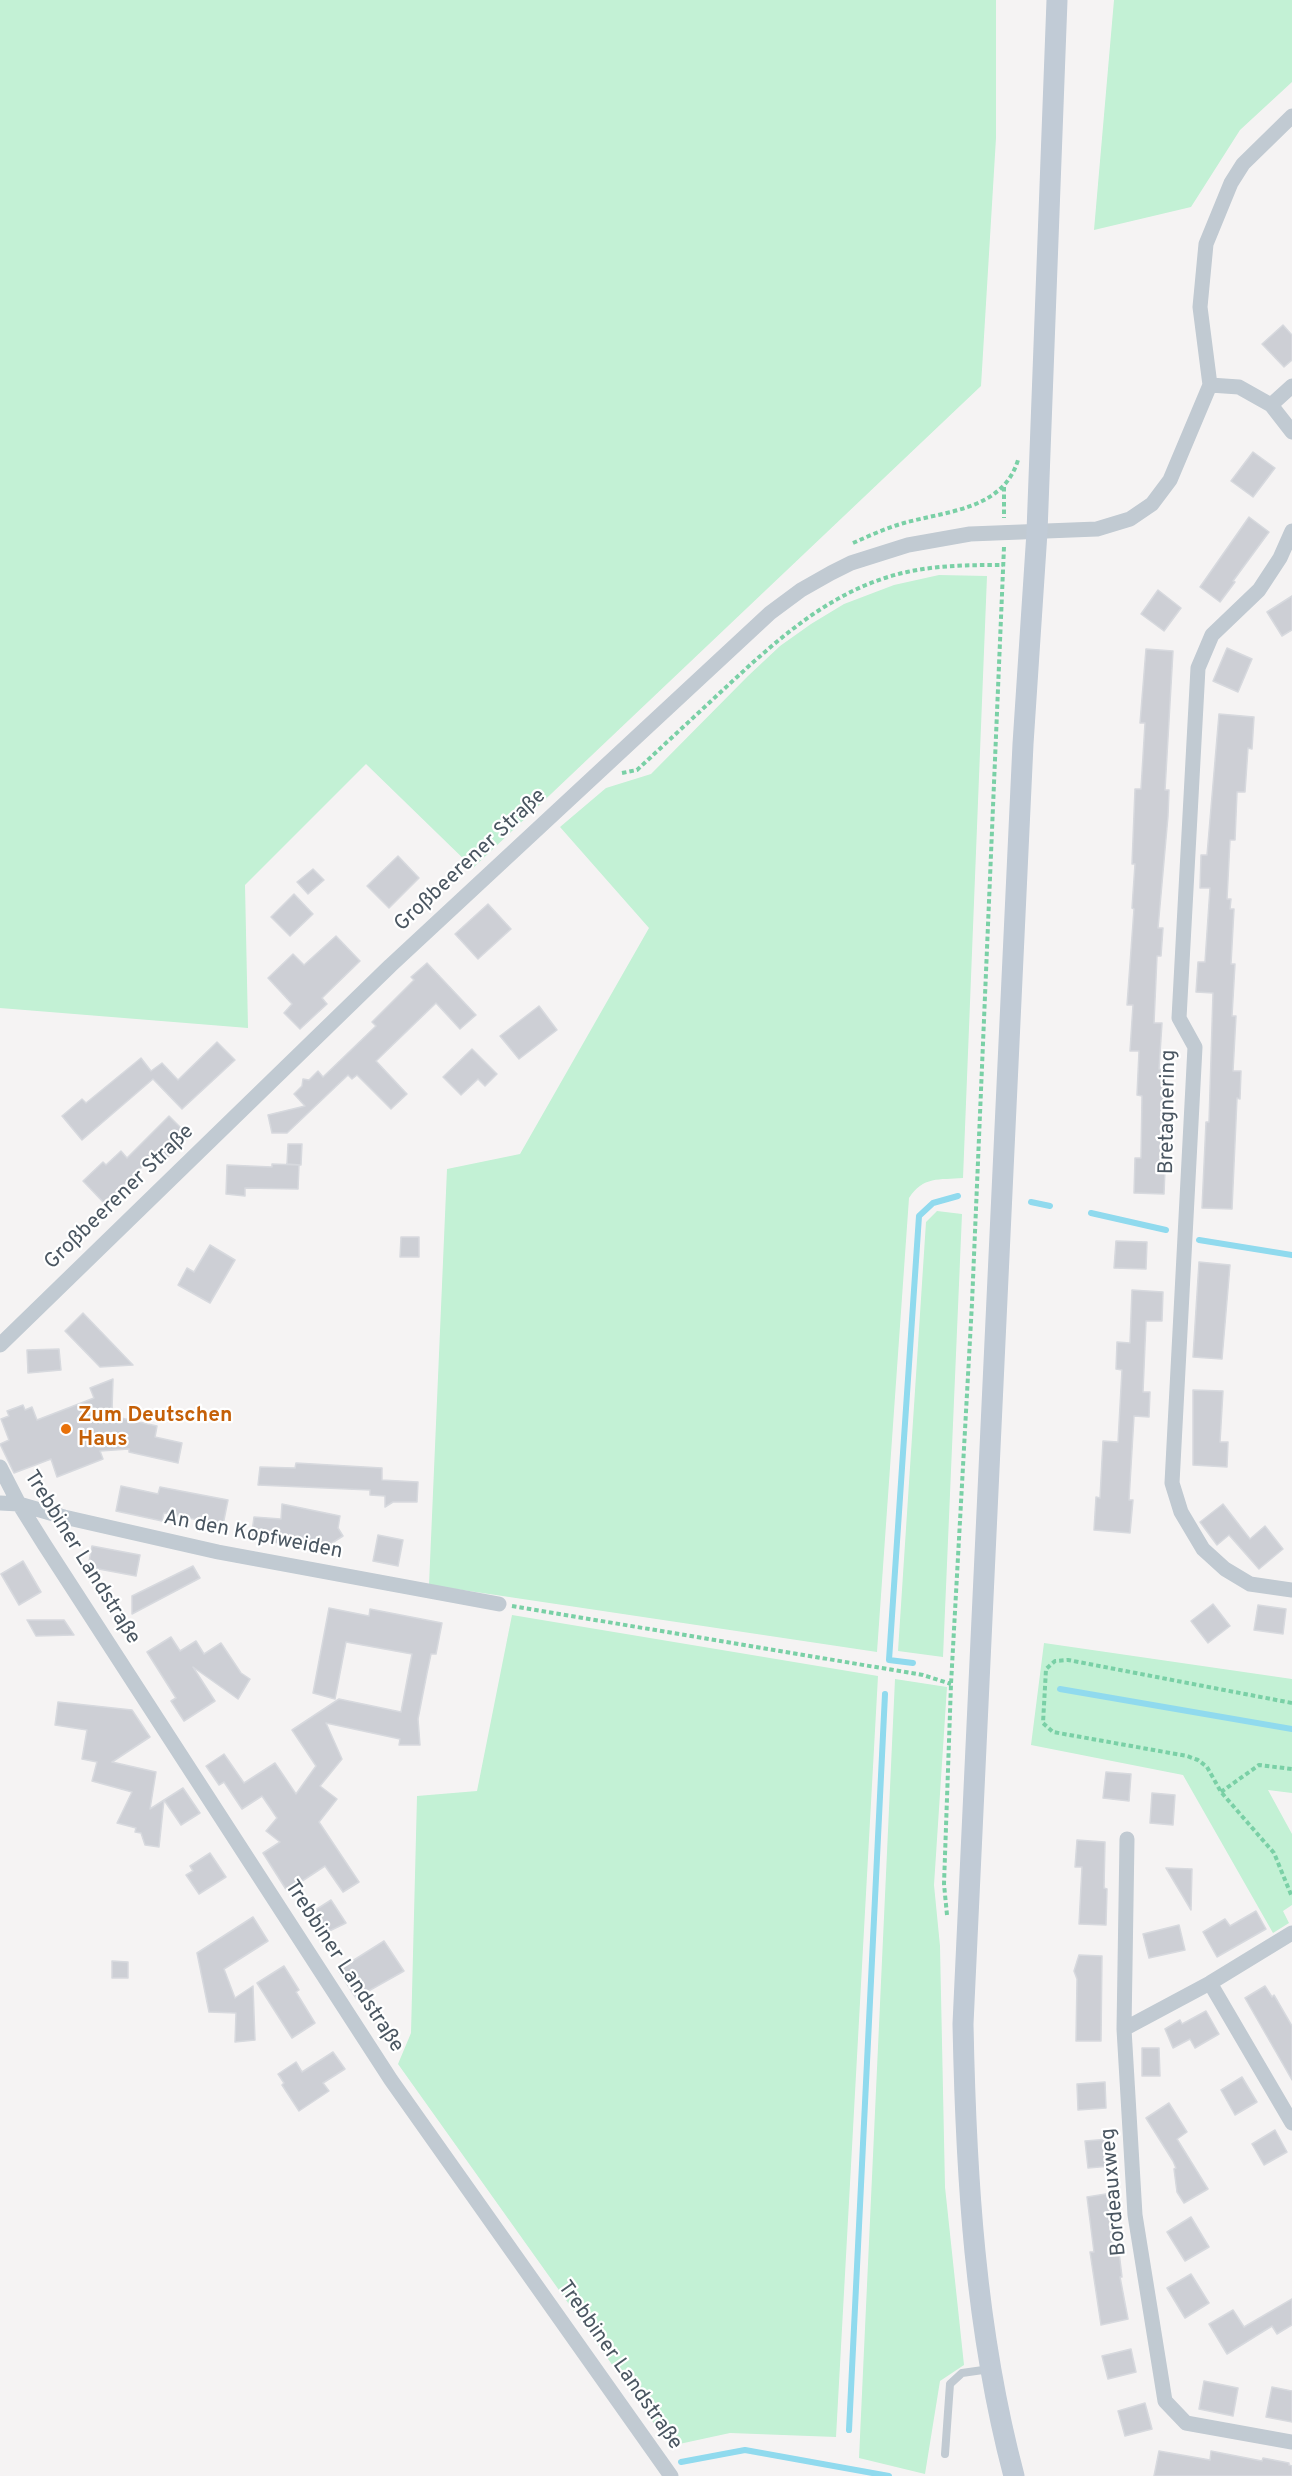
<!DOCTYPE html>
<html>
<head>
<meta charset="utf-8">
<style>
	body { margin:0 }
	canvas { display:block; background:#f5f3f3 }
</style>
</head>
<body>
<canvas width="1292" height="2476"></canvas>
<script>
const ctx = document.querySelector('canvas').getContext('2d');
ctx.lineJoin = 'round';
function paint(path, color) { ctx.fillStyle = color; ctx.fill(path, 'evenodd'); }
function stroke(path, color, width, dash) { ctx.strokeStyle = color; ctx.lineWidth = width; ctx.lineCap = dash ? 'butt' : 'round'; ctx.setLineDash(dash || []); ctx.stroke(path); }
function label(font, color, halo, rows, align = 'center') {
  ctx.font = font + ' Overpass,sans-serif'; ctx.lineWidth = 4.5; ctx.setLineDash([]); ctx.textBaseline = 'middle'; ctx.strokeStyle = halo; ctx.fillStyle = color; for (const [text, x, y, turn = 0] of rows) {
    ctx.save(); ctx.translate(x, y); ctx.rotate((+turn || 0) * Math.PI / 180); ctx.textAlign = isNaN(turn) ? turn : align; if (halo) ctx.strokeText(text, 0, 0); ctx.fillText(text, 0, 0); ctx.restore();
  }
}
const green = new Path2D(`
	M0 0H996V138L981 386 473 868 366 764 245 885 248 1028 0 1008Z
	M1114 0H1292V82L1240 130 1191 207 1094 230Z
	M939 575 987 576 963 1178C939 1180 923 1176 909 1198L877 1652 429 1585 447 1169 520 1154 649 928 560 827 606 788 651 774 748 676 780 646 811 624 844 604 894 585Z
	M937 1211 962 1214 943 1657 898 1651 926 1222Z
	M512 1615 878 1676 836 2437 730 2433 670 2446 398 2064 411 2033 417 1796 477 1791Z
	M1044 1643 1292 1679V1793L1268 1790 1292 1834V1905L1283 1911 1289 1923 1273 1933 1183 1775 1031 1745Z
	M895 1679 947 1687 934 1885 940 1946 945 2187 964 2365 940 2381 925 2474 859 2458Z`);
const stream = new Path2D(`
	M1031 1202 1050 1206
	M1091 1213 1166 1230
	M1199 1240 1292 1255
	M913 1663 889 1660 919 1216 933 1203 958 1196
	M1060 1689 1292 1729
	M849 2430 885 1694
	M681 2462 745 2450 889 2476`);
const building = new Path2D(`
	M1283 325 1292 335V360L1284 367 1262 344Z
	M1253 452 1275 468 1253 497 1231 481Z
	M1249 517 1269 532 1233 581 1235 582 1220 602 1200 587Z
	M1158 590 1181 608 1164 631 1141 614Z
	M1292 596V630L1282 636 1267 612Z
	M1227 648 1252 659 1238 692 1213 681Z
	M1146 649 1173 651 1165 790H1169L1168 816 1158 928H1163L1161 956H1157L1154 1023H1162L1159 1069 1167 1070 1165 1115H1171L1170 1145H1166L1164 1194 1134 1193 1135 1158H1141L1142 1096 1137 1095 1139 1051H1130L1133 1005H1127L1134 909 1132 908 1135 864H1132L1135 789H1141L1145 723H1140Z
	M1219 714 1254 717 1252 749 1248 748 1245 792H1237L1235 840H1230L1227 899H1231L1230 909H1234L1231 964H1235L1232 1016H1236L1233 1071H1241L1240 1099 1237 1098 1232 1209 1202 1208 1206 1122H1209L1213 993 1196 992 1198 962H1205L1210 888H1200L1201 855H1207Z
	M398 856 419 878 389 908 367 886Z
	M313 869 324 880 308 894 297 882Z
	M294 894 313 914 290 936 271 917Z
	M488 904 511 929 478 959 455 934Z
	M336 936 360 961 322 998 327 1004 300 1029 284 1013 292 1004 268 978 293 954 304 965Z
	M427 963 476 1015 460 1029 436 1003 376 1061 407 1094 391 1109 357 1075 352 1079 348 1075 287 1133H272L268 1115 305 1106 294 1094 302 1086 303 1079 309 1080 318 1071 323 1077 376 1026 372 1022 414 980 411 977Z
	M539 1006 557 1030 519 1059 500 1036Z
	M217 1042 235 1060 182 1109 153 1079 82 1140 62 1116 82 1099 86 1103 141 1058 151 1071 162 1063 178 1080Z
	M472 1049 497 1074 485 1086 478 1079 461 1095 443 1077Z
	M169 1116 189 1136 163 1162 155 1154 105 1204 83 1181 103 1162 106 1165 121 1151 127 1158Z
	M288 1144H302L301 1165 287 1164Z
	M272 1164 299 1165 298 1189 245 1188V1196L226 1194 227 1165 272 1167Z
	M401 1237H419V1257H400Z
	M1116 1241 1147 1242 1146 1269 1114 1268Z
	M210 1245 235 1260 210 1303 178 1285 187 1268 194 1272Z
	M1199 1262 1230 1265 1222 1359 1193 1357Z
	M1132 1290 1163 1292 1162 1321H1146L1143 1392H1150L1149 1417 1134 1416 1129 1500H1133L1130 1533 1094 1530 1096 1497 1100 1498 1103 1441 1118 1442 1122 1370 1116 1369 1117 1342 1130 1343Z
	M83 1313 133 1365 100 1367 65 1331Z
	M59 1349 61 1370 28 1373 27 1350Z
	M113 1379 112 1410H121V1418L157 1426 155 1437 182 1443 178 1463 129 1452V1449L100 1451 103 1459 57 1477 51 1459 14 1473 0 1444 9 1440 1 1419 9 1416 7 1411 23 1405 25 1410 32 1407 37 1420 94 1398 90 1388Z
	M1193 1390 1223 1391 1220 1442H1228L1227 1467 1193 1465Z
	M296 1463 382 1468V1480L418 1482 417 1502H393L385 1507V1496L370 1495V1490L258 1485 260 1467 295 1468Z
	M121 1486 158 1494 160 1487 228 1500 223 1525 164 1513 162 1521 116 1511Z
	M282 1504 340 1516 338 1528 343 1536 332 1543 331 1550 251 1539 254 1517 281 1519Z
	M1223 1504 1250 1539 1265 1526 1283 1549 1259 1569 1229 1535 1217 1545 1200 1522Z
	M378 1535 403 1540 398 1566 373 1561Z
	M92 1546 140 1555 136 1576 88 1567Z
	M23 1561 41 1592 19 1605 1 1574Z
	M193 1566 200 1578 132 1614V1596Z
	M1213 1604 1230 1626 1208 1643 1191 1621Z
	M1258 1605 1286 1609 1283 1634 1254 1630Z
	M329 1608 369 1616 370 1609 442 1623 436 1654H431L427 1673 418 1719 420 1745H399L400 1739 326 1723 342 1759 320 1786 337 1799 319 1822 359 1882 343 1892 325 1866 287 1891 263 1853 280 1842 266 1831 277 1818 262 1796 242 1809 224 1782 219 1785 206 1766 224 1754 244 1783 275 1763 296 1794 316 1766 292 1730 339 1699 401 1712 412 1654 346 1642 335 1699 313 1693Z
	M27 1620H64L74 1635 36 1636Z
	M171 1637 180 1651 196 1641 204 1654 221 1643 241 1673 250 1679 238 1699 193 1667 215 1701 184 1721 171 1701 176 1698 147 1652Z
	M58 1702 132 1710 150 1737 112 1762 156 1772 150 1809 164 1800 159 1847 145 1845 141 1833 135 1832 136 1828 117 1823 132 1792 92 1781 97 1762 82 1759 87 1730 55 1725Z
	M1106 1772 1131 1774 1129 1801 1103 1798Z
	M183 1788 200 1813 181 1825 164 1800Z
	M1152 1793 1175 1795 1173 1825 1150 1823Z
	M1077 1840 1105 1842 1104 1888 1107 1889 1106 1925 1079 1924 1082 1867H1075Z
	M210 1853 226 1877 199 1894 186 1875 193 1871 190 1866Z
	M1166 1868 1192 1869 1191 1910Z
	M331 1900 346 1923 319 1936 306 1916Z
	M1256 1911 1266 1929 1217 1957 1203 1932 1225 1919 1230 1926Z
	M253 1917 268 1941 224 1969 235 1998 253 1986 255 2040 235 2042 236 2013 209 2012 197 1953Z
	M1179 1925 1185 1950 1149 1958 1143 1934Z
	M384 1941 404 1971 356 1998 338 1970Z
	M1079 1955 1102 1956 1101 2041H1076L1077 1979 1074 1971Z
	M112 1961 128 1962V1978H112Z
	M284 1966 299 1990 296 1992 315 2023 292 2038 257 1983Z
	M1265 1986 1272 1997 1274 1995 1292 2026V2080L1245 1998Z
	M1206 2011 1219 2034 1195 2048 1190 2039 1173 2048 1165 2029 1180 2020 1182 2024Z
	M1142 2048H1159L1160 2076H1142Z
	M333 2052 345 2069 323 2083 329 2091 299 2111 282 2085 284 2083 278 2074 296 2062 302 2072Z
	M1242 2077 1257 2102 1235 2115 1221 2090Z
	M1105 2082 1106 2108 1078 2110 1077 2084Z
	M1169 2103 1187 2132 1177 2139 1208 2189 1184 2203 1177 2192 1174 2169 1176 2168 1173 2161 1146 2118Z
	M1275 2130 1287 2152 1264 2165 1252 2144Z
	M1109 2139 1111 2166 1088 2168 1085 2141Z
	M1112 2193 1122 2277H1120L1128 2319 1101 2325 1090 2252H1094L1087 2197Z
	M1191 2217 1209 2247 1185 2261 1167 2232Z
	M1191 2274 1209 2303 1185 2318 1167 2288Z
	M1292 2299V2325L1277 2334 1272 2326 1227 2354 1209 2324 1233 2310 1244 2327Z
	M1131 2349 1136 2372 1108 2379 1102 2356Z
	M1204 2381 1238 2388 1233 2416 1199 2409Z
	M1272 2387 1292 2391V2422L1266 2417Z
	M1145 2403 1152 2429 1125 2436 1118 2411Z
	M1159 2451 1210 2460 1211 2451 1262 2461 1263 2458 1289 2463V2465L1292 2466V2476H1154Z`);
const path = new Path2D(`
	M1004 487V518
	M853 543C869 536 886 528 904 523 946 511 1003 510 1018 460
	M622 773 637 770C666 743 695 716 724 689 778 639 833 588 907 572 939 565 971 565 1003 565
	M512 1606 923 1675 951 1684
	M1292 1703 1068 1660 1055 1661 1046 1669 1043 1723 1053 1732 1187 1756 1198 1760 1207 1767 1221 1792 1274 1853 1292 1897
	M1221 1792 1259 1765 1292 1769
	M947 1915 944 1884 951 1684 972 1303 1004 547`);
const service = new Path2D(`
	M945 2454 950 2384 962 2373 990 2369`);
const minor = new Path2D(`
	M1210 385 1239 387 1271 405 1292 432
	M1271 405 1292 386
	M1292 531 1280 558 1259 590 1212 635 1198 668 1179 1018 1195 1047 1172 1483 1181 1512 1203 1549 1225 1569 1250 1584 1292 1590
	M0 1345 390 966 770 613 801 590 831 573 851 563 908 545 970 534 1097 529 1130 519 1152 504 1170 480 1210 385 1200 307 1206 244 1231 183 1243 164 1292 116
	M0 1467 19 1504 44 1544 391 2080 671 2476
	M0 1503 19 1504 64 1517 218 1552 499 1604
	M1127 1839 1124 2029 1135 2215 1165 2401 1186 2423 1292 2442
	M1210 1983 1292 2123
	M1124 2029 1210 1983 1292 1933`);
const secondary = new Path2D(`
	M1014 2476C975 2329 966 2176 963 2024L1023 744 1037 532 1057 0`);
const markers = [
	[66,1429,6,"#e8710a"]
];
const streetNames = [
	["Großbeerener Straße",471,861,-43],
	["Bretagnering",1169,1112,-89],
	["Großbeerener Straße",120,1198,-44],
	["An den Kopfweiden",253,1536,11],
	["Trebbiner Landstraße",81,1558,58],
	["Trebbiner Landstraße",343,1967,57],
	["Bordeauxweg",1115,2192,-95],
	["Trebbiner Landstraße",619,2366,55]
];
const foodNames = [
	["Zum Deutschen",78,1417],
	["Haus",78,1441]
];
paint(green, '#c3f1d5');
stroke(stream, '#90daee', 6);
paint(building, '#cdcfd5');
stroke(building, '#d7d9de', 1.5);
stroke(path, '#7ad0a6', 4, [4.5, 3]);
stroke(service, '#c1cad2', 8);
stroke(minor, '#c1cad2', 15);
stroke(secondary, '#c1cbd6', 21);
for (const [x, y, r, color] of markers) { const dot = new Path2D(); dot.arc(x, y, r, 0, 2 * Math.PI); ctx.fillStyle = color; ctx.fill(dot); stroke(dot, '#fff', 2); }
label('21px', '#4a5661', '#fff', streetNames);
label('bold 21px', '#c56008', '#fff', foodNames, 'left');
</script>
</body>
</html>
